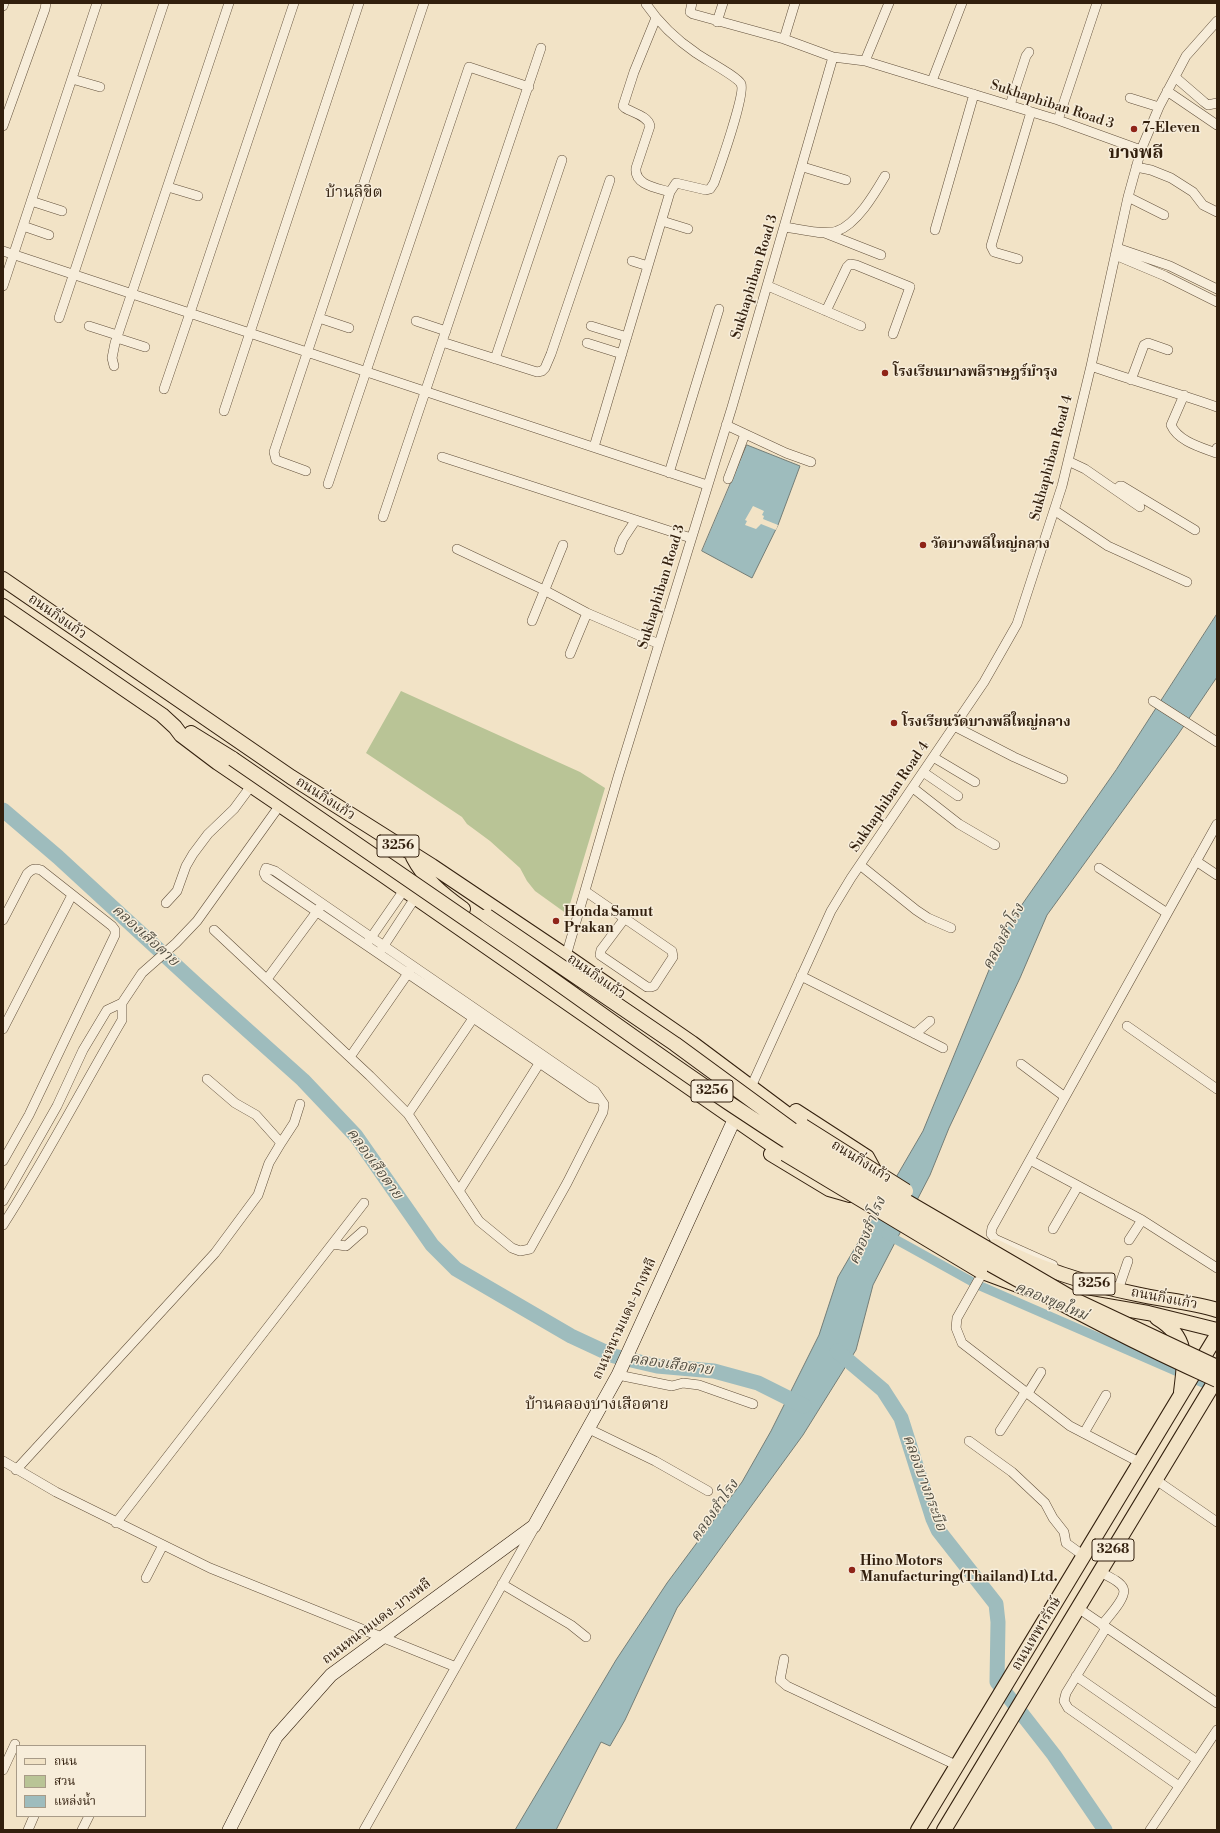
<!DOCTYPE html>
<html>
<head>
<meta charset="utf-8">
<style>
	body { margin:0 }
	#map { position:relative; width:1220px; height:1833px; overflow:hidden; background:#f2e3c6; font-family:"Libre Bodoni","Noto Serif Thai",serif }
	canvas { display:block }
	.frame { position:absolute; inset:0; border:4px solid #321f0d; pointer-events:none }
	.legend { position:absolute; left:16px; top:1745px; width:130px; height:72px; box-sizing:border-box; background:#f7edda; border:1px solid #a89b88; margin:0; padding:5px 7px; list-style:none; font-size:12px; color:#321f0d }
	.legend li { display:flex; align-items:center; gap:8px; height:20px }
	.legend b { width:20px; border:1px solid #a89b88 }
</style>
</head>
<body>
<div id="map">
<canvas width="1220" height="1833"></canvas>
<div class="frame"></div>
<ul class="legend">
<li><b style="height:5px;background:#f2e3c6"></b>ถนน</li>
<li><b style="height:11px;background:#b9c496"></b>สวน</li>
<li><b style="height:11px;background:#9ebcbd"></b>แหล่งน้ำ</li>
</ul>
</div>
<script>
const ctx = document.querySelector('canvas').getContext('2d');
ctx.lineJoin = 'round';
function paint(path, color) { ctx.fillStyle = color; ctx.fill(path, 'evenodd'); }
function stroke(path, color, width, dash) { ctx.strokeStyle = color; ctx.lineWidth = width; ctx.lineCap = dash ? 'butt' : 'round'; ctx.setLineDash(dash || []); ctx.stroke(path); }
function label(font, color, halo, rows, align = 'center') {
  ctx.font = font + ' "Libre Bodoni","Noto Serif Thai",serif'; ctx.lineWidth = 3; ctx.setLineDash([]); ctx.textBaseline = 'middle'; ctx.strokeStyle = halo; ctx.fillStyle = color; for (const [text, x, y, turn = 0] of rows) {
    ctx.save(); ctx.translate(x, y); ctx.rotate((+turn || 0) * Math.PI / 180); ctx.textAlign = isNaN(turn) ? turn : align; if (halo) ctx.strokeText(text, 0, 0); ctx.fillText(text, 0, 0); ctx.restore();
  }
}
const green = new Path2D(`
	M401 691 580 772 605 788 567 914 535 891 527 881 520 868 490 841 467 824 462 817 366 753Z`);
const water = new Path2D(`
	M747 445 800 466 778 525 752 578 702 551Z
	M1217 614V677L1177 736 1047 915 1020 978 949 1128 930 1175 873 1285 856 1350 803 1435 677 1608 625 1720 610 1746 601 1742 556 1830H515L616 1660 667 1583 742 1482 771 1431 819 1335 838 1277 923 1131 1007 926 1116 770Z`);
const pier = new Path2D(`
	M753 506 764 511 762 515 764 516 763 519 778 525 776 530 761 524 756 529 745 525 747 521 745 520Z`);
const canal = new Path2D(`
	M886 1234 978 1285 1217 1389`);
const river = new Path2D(`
	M3 810 58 857 197 985 303 1080 356 1136 432 1245 456 1269 571 1336 614 1356 657 1366 714 1371 758 1383 804 1406
	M837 1351 883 1390 901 1418 933 1519 938 1530 996 1604 998 1622 997 1682 1054 1755 1105 1830`);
const minor = new Path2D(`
	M692 3 690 12 693 14 784 39 833 57 865 61 1058 120 1141 150
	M3 6 4 3
	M656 18 634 72 623 106 625 108C633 113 648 116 650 126L636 168C634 185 657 188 670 192
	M717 22 723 3
	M784 39 795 3
	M865 61 889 3
	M1175 77 1204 102 1208 105 1217 103
	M72 79 100 87
	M932 81 962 3
	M1167 91 1217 125
	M1130 98 1159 107
	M1010 105 1026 56 1029 52
	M1058 120 1097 3
	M3 126 45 9 46 3
	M803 167 846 180
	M1136 167 1151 170 1171 178 1193 192 1203 205 1217 212
	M168 187 198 196
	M1128 197 1164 215
	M31 201 62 211
	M662 221 688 229
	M23 226 49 235
	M785 227C799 229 825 236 837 231 857 224 875 193 885 176
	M935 230 974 94
	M825 233 881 255
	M1117 248 1170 266 1217 289
	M3 251 707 485
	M1115 255 1165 276 1217 302
	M1018 259 994 252 991 246 1031 112
	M632 261 648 266
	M3 286 97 3
	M768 286 861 326
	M826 311 847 267 850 264 856 265 910 287 893 334
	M59 318 164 3
	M319 318 349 328
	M416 321 446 331
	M89 326 117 335
	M591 326 627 337
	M117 338 145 347
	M442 342 537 372 542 371 545 368 551 354 610 180
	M587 343 622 354
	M495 359 562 160
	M114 366 112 358 115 343 229 3
	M1091 366C1133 381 1175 392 1217 407
	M1131 380 1144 345 1148 343 1168 350
	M164 389 190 313 294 3
	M1184 395 1171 425C1178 441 1200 447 1216 453L1217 448
	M224 411 359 3
	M726 425 786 453 811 462
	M594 447 670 192 676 183 706 190 710 189 714 183C719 169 746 93 741 84 738 77 704 59 696 53 677 40 659 23 646 4
	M442 457 691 538
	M1068 461 1085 469 1140 507
	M306 471 276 460 274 452 424 3
	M669 473 719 309
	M728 479 745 434
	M328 484 469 67 529 87
	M1116 490 1120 486H1122L1195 530
	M1054 510 1108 546 1187 582
	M383 517 541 48
	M457 549 544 590 587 613 659 644
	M619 550 623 539 635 521
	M532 621 563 545
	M570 654 587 613
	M1153 701 1217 742
	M954 726 1014 757 1063 779
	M933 757 975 782
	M923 772 958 796
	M913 788 959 824 995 845
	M1196 861 1217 875
	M860 865 916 910 928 918 951 928
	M1099 868 1167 913
	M585 891 672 951 673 957 654 986 651 987H647L600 955 601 950 625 918
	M166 903 177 891 186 866 193 854 208 834 234 809 251 786
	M3 920 27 874C32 869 34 868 41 870L112 926 115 930V935L29 1115 3 1161
	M214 930 370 1076 408 1114 479 1221 512 1248 520 1251 530 1249 567 1183 603 1112 604 1104 595 1091 275 871 266 868 264 873 266 877 591 1098 600 1099
	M368 942 404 890
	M381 950 415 898
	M566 956 618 777 732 407 833 57
	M801 976 943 1048
	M267 979 321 906
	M1127 1026 1217 1089
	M3 1029 72 895
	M915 1034 930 1021
	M350 1057 411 969
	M1021 1064 1065 1097
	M751 1087 831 911 851 878 984 682 1017 624 1062 486 1091 366 1128 197 1141 150 1159 107 1186 56 1217 21
	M408 1114 476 1014
	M281 1143 294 1123 300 1104
	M1030 1160 1142 1220 1217 1268
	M459 1191 542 1059
	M3 1201 57 1106 83 1050 107 1010 122 1003 142 973 176 943 197 921 280 805
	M3 1225C46 1158 82 1088 122 1020V1003
	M1053 1229 1078 1186
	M1129 1240 1142 1220
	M333 1244 346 1246 363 1231
	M1053 1265 995 1239 991 1234 992 1228 1217 824
	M983 1272 957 1318 956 1328 962 1343 1070 1426 1141 1463
	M1118 1290 1128 1261
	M618 1375 672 1386 683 1383 699 1385 753 1404
	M1028 1393 1041 1372
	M589 1429 655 1461 708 1491
	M1000 1431 1026 1391
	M1084 1433 1106 1395
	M969 1441 1012 1472 1045 1503 1053 1518 1064 1532 1066 1543 1084 1556
	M3 1461 56 1492 210 1568 456 1667
	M16 1470 215 1253 258 1195 269 1163 281 1143 256 1115 235 1103 207 1079
	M1156 1480 1217 1522
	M116 1523 364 1203
	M1100 1572C1107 1576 1120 1581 1123 1588 1128 1597 1107 1618 1102 1625
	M146 1578 163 1545
	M502 1584 571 1625 586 1637
	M1078 1608 1217 1703
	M1106 1628 1066 1693 1064 1701 1068 1708 1179 1786
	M784 1659 780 1680 787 1686 958 1766
	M1076 1676 1197 1760
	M3 1770 15 1744
	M28 1830 34 1816
	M82 1830 89 1816
	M364 1830 533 1530
	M1150 1830 1217 1730`);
const secondary = new Path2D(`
	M229 1830 276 1737 331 1675 534 1526 618 1375 734 1120`);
const primary = new Path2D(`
	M3 579 291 777 432 866 566 956 692 1043 803 1126
	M3 606 162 715 175 727 181 735 218 763 380 873 785 1154
	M191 733 233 759
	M413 857C425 880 442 894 463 909
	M583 993 740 1102 762 1107
	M796 1111 867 1157 873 1168 868 1175
	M771 1154 829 1189 850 1195
	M995 1246C1040 1269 1087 1284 1136 1294 1163 1300 1191 1302 1217 1310
	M980 1271 1031 1290
	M1084 1302 1148 1313 1217 1330
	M1157 1318C1189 1337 1185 1360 1181 1392
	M918 1830 1217 1335
	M944 1830 1217 1378`);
const primaryBridge = new Path2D(`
	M233 759C328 824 423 889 518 955 588 1004 657 1055 729 1103 885 1207 1046 1303 1217 1380
	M487 916 675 1044 814 1146 856 1172 1077 1301 1217 1367
	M803 1126 906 1191
	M785 1154 980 1271`);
const markers = [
	[1134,129,4,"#8f2418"],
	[885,373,4,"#8f2418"],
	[923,545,4,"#8f2418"],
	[894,723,4,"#8f2418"],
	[556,921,4,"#8f2418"],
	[852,1570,4,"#8f2418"]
];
const shields = [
	[398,846,42],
	[712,1091,42],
	[1094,1284,42],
	[1113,1550,42]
];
const shieldNames = [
	["3256",398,846],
	["3256",712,1091],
	["3256",1094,1284],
	["3268",1113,1550]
];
const streetNames = [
	["Sukhaphiban Road 3",1052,105,18],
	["Sukhaphiban Road 3",755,277,-73],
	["Sukhaphiban Road 4",1052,458,-75],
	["Sukhaphiban Road 3",662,587,-73],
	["ถนนกิ่งแก้ว",57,617,35],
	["Sukhaphiban Road 4",890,797,-56],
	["ถนนกิ่งแก้ว",325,799,33],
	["ถนนกิ่งแก้ว",596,977,35],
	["ถนนกิ่งแก้ว",861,1162,32],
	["ถนนกิ่งแก้ว",1164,1299,11],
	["ถนนหนามแดง-บางพลี",625,1319,-65],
	["ถนนหนามแดง-บางพลี",377,1622,-37],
	["ถนนเทพารักษ์",1037,1634,-59]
];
const poiNames = [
	["7-Eleven",1142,129],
	["โรงเรียนบางพลีราษฎร์บำรุง",893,373],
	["วัดบางพลีใหญ่กลาง",931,545],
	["โรงเรียนวัดบางพลีใหญ่กลาง",902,723],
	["Honda Samut",564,913],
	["Prakan",564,929],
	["Hino Motors",860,1562],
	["Manufacturing(Thailand) Ltd.",860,1578]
];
const waterNames = [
	["คลองเสือตาย",145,936,42],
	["คลองสำโรง",1004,937,-62],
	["คลองเสือตาย",374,1164,54],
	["คลองสำโรง",868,1231,-67],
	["คลองขุดใหม่",1051,1302,23],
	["คลองเสือตาย",671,1365,8],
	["คลองบางกระบือ",924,1483,70],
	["คลองสำโรง",715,1511,-55]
];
const quarterNames = [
	["บ้านลิขิต",354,193],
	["บ้านคลองบางเสือตาย",597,1405]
];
const districtNames = [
	["บางพลี",1136,154]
];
paint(green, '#b9c496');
paint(water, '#9ebcbd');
stroke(water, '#737d77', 1);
paint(pier, '#f2e3c6');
stroke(canal, '#9ebcbd', 9);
stroke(river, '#9ebcbd', 15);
stroke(minor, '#62503b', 10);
stroke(secondary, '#321f0d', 14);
stroke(primary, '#321f0d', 16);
stroke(minor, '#f7edda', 9);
stroke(secondary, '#f7edda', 13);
stroke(primary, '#f2e3c6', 14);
stroke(primaryBridge, '#321f0d', 16, []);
stroke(primaryBridge, '#f2e3c6', 14);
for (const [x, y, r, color] of markers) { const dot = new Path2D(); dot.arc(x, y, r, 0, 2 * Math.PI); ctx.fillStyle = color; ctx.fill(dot); stroke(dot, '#f7edda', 1.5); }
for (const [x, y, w] of shields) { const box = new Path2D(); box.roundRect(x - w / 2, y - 11, w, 22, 3); ctx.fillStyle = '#f7edda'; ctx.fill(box); stroke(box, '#321f0d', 1); }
label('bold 13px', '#321f0d', null, shieldNames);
label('14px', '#321f0d', '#f7edda', streetNames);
label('bold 14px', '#321f0d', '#f7edda', poiNames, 'left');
label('italic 15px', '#524e42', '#f7edda', waterNames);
label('16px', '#321f0d', '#f7edda', quarterNames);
label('bold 18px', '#321f0d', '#f7edda', districtNames);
</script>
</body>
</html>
